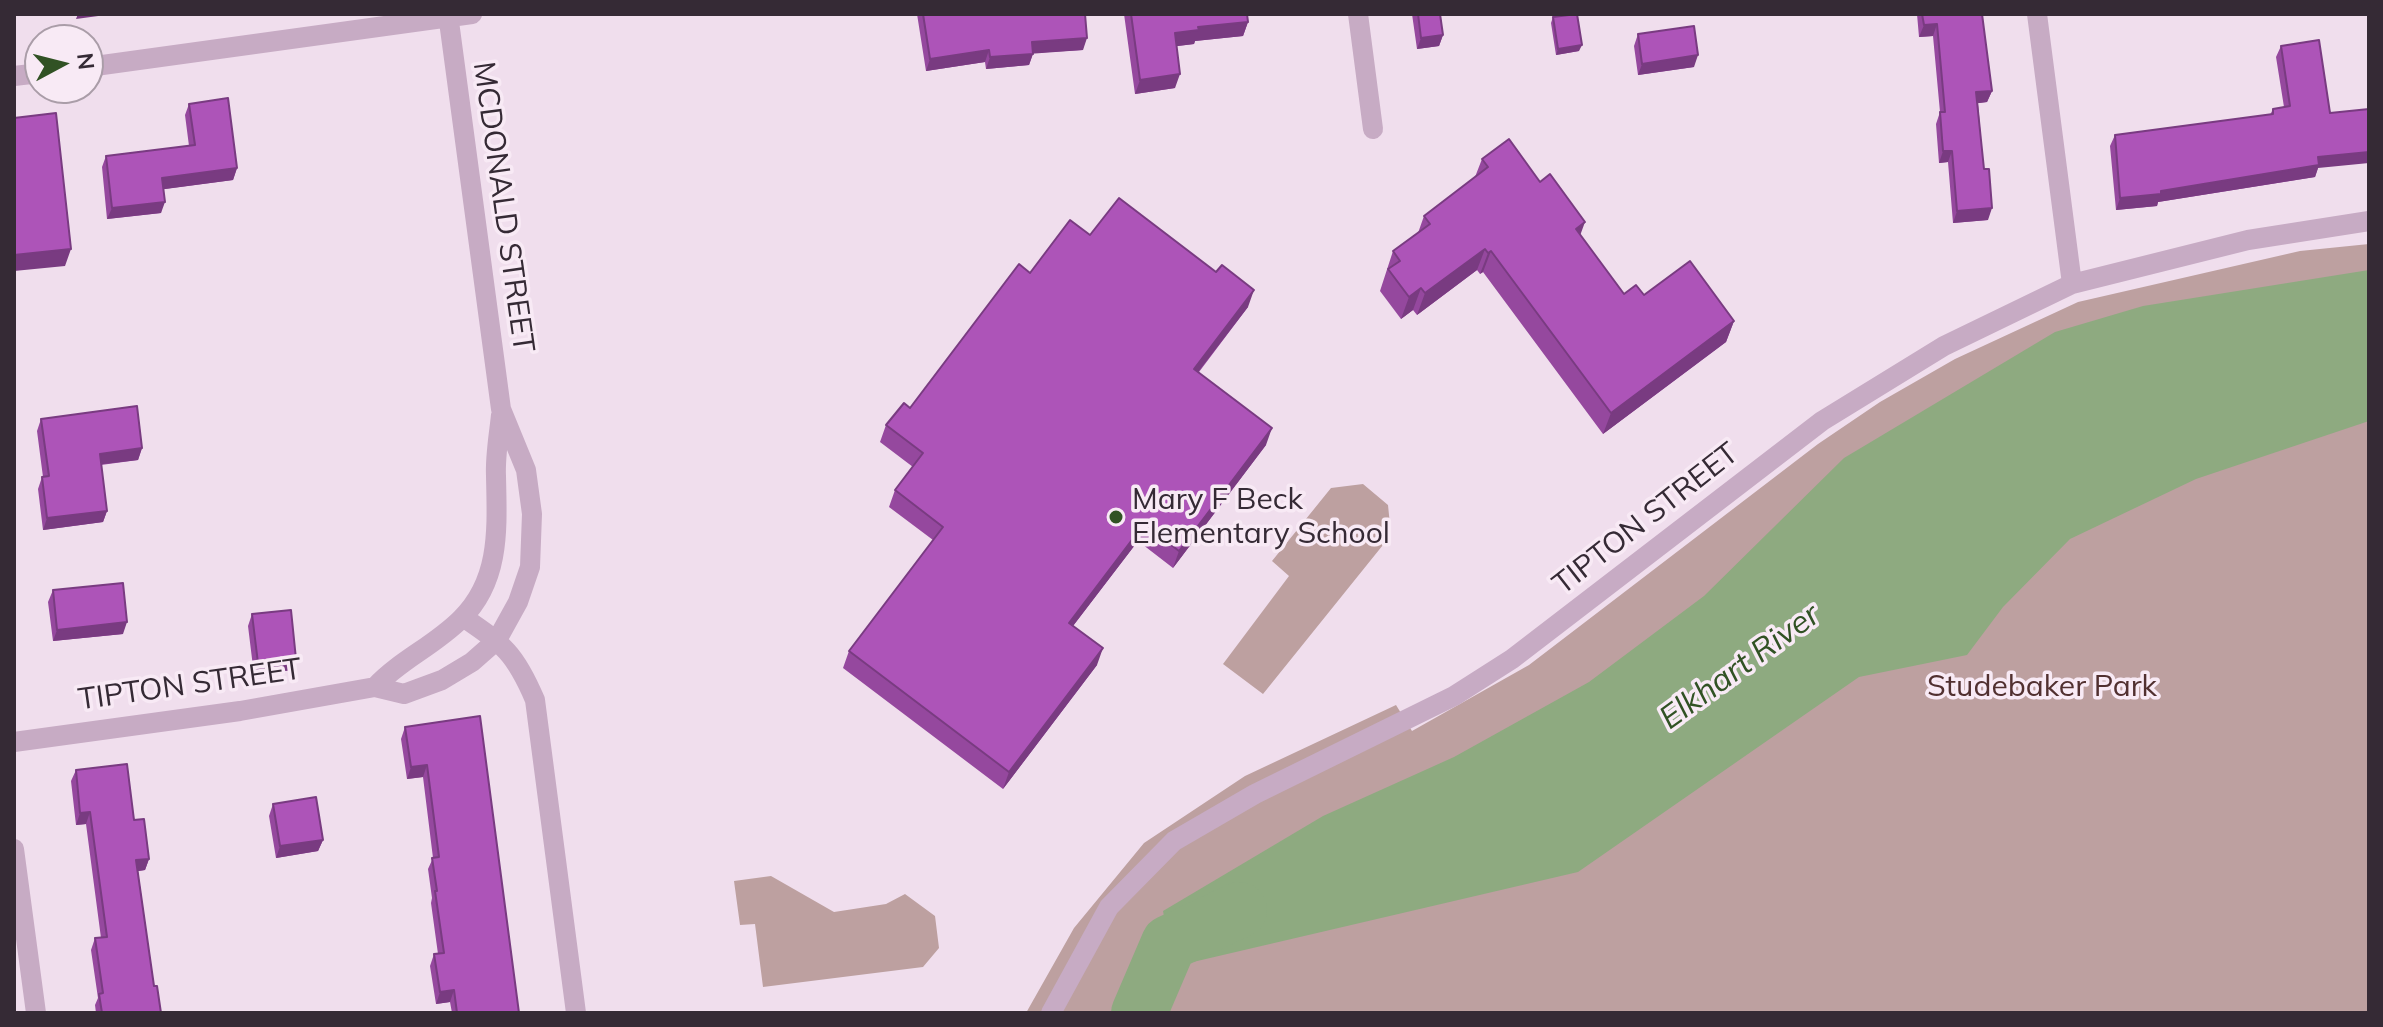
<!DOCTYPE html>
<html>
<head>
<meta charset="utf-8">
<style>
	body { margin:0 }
	#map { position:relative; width:2383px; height:1027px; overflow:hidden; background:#f0deed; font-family:Mulish,sans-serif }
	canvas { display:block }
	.frame { position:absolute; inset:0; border:16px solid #352a35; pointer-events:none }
	.north { position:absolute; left:24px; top:24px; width:80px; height:80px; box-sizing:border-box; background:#f8eaf5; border:2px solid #aa9da8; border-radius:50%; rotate:83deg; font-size:22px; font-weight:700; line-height:32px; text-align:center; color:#352a35 }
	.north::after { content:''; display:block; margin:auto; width:28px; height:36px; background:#315224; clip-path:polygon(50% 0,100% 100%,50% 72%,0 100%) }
</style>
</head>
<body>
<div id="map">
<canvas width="2383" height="1027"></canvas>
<div class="frame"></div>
<div class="north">N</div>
</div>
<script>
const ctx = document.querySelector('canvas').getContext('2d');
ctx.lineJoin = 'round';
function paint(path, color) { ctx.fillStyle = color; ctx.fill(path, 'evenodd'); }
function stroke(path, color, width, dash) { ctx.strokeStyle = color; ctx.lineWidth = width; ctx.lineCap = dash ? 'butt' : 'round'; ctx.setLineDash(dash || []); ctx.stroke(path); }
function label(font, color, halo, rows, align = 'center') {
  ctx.font = font + ' Mulish,sans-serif'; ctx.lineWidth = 7; ctx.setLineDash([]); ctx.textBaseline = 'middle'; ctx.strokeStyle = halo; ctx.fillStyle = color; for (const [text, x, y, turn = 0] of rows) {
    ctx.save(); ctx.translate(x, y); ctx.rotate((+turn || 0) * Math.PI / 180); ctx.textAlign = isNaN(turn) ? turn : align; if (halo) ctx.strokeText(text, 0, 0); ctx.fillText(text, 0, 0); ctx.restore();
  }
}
const green = new Path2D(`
	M2369 244V1013H1026L1074 928 1144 843 1245 776 1396 705 1412 731 1529 665 1818 444 1880 402 1955 359 2078 302 2300 251Z
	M1363 484 1388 505 1391 535 1263 694 1223 664 1289 576 1272 561 1331 488Z
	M771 876 834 912 886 904 905 894 935 916 939 948 923 967 763 987 755 924 740 925 734 881Z`);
const water = new Path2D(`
	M2369 270V421L2196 479 2070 539 2003 607 1967 655 1859 677 1578 872 1193 962 1169 943 1163 911 1323 816 1454 757 1589 682 1704 596 1844 458 2055 332 2143 306Z`);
const river = new Path2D(`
	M1139 1013 1169 943 1239 910`);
const minor = new Path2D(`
	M1358 14 1373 129
	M2037 14 2072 284
	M88 67 472 14
	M14 76 40 73
	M463 617C504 645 515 653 535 700L576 1013
	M375 687C400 660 434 646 461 619 501 580 497 527 496 476 495 456 499 435 501 415
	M14 742 240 711 375 687 404 694 442 680 472 662 497 640 518 602 530 567 532 514 526 470 501 409 448 14
	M14 849 36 1013
	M1051 1013 1109 907 1174 841 1255 794 1454 696 1512 659 1822 421 1944 346 2072 284 2248 240 2369 221`);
const wall = new Path2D(`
	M917 14H1085L1083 50 1033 53 1029 65 986 69 985 62 926 71Z
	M1124 14H1254L1247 15 1248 22 1243 36 1195 41 1194 44 1177 46 1175 88 1135 94Z
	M1412 14H1440L1443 35 1439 46 1417 49Z
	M1917 14H1982L1992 91 1987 102 1978 103 1988 220 1953 223 1948 162 1939 163 1936 124 1940 112 1933 36 1919 37Z
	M1553 17 1579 51 1556 55 1551 23Z
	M1638 34 1694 67 1638 75 1634 46Z
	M2281 46 2318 168 2315 177 2158 202 2157 206 2116 210 2110 146 2115 135 2270 115 2273 109 2284 107 2276 57Z
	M189 104 237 168 233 180 164 189 161 213 107 219 102 167 106 156 189 146 185 115Z
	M1482 159 1580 235 1624 294 1644 295 1734 321 1726 342 1603 434 1483 272 1480 274 1477 270 1417 315 1413 310 1401 319 1380 291 1393 251 1418 233 1424 216 1475 177Z
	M1090 235 1248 307 1199 372 1266 445 1173 568 1138 541 1073 626 1097 665 1003 789 843 668 849 651 933 540 889 507 895 490 913 467 880 442 886 425 910 408 1030 273Z
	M41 419 142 448 138 460 101 465 107 511 103 522 43 530 38 489 42 477H43L37 431Z
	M53 590 123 634 53 641 48 602Z
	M252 614 296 659 292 670 254 675 248 626Z
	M480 716 519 1013H452L450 1002 436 1004 430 966 434 954H438L431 903 432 898 428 869 433 858 423 777 407 779 401 739 405 727Z
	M76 770 134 820 149 859 145 870 138 871 154 986 161 1013H96L95 1005 98 998 91 950 95 938H101L86 824 76 825 71 781Z
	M273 804 323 840 318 851 276 858 269 816Z`);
const shadedWall = new Path2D(`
	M78 14H113L76 19Z
	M1248 22 1243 36 1195 41 1194 44 1170 47 1175 33 1198 27Z
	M1937 24 1933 36 1919 37 1924 25Z
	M1443 35 1439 46 1417 49 1421 38Z
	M1087 38 1083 50 1028 54 1032 42Z
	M1582 45 1579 51 1556 55 1558 49Z
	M989 50 985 62 926 71 930 59Z
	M1033 54 1029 65 986 69 990 57Z
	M1698 55 1694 67 1638 75 1642 64Z
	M1180 74 1175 88 1135 94 1140 80Z
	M1992 91 1987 102 1972 104 1976 92Z
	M1943 151H1952L1948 162 1939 163Z
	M2369 152V163L2318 168 2315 177 2158 202 2157 206 2116 210 2120 198 2161 191 2318 157Z
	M237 168 233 180 158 190 162 178Z
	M165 202 161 213 107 219 112 208Z
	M1992 208 1988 220 1953 223 1957 211Z
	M1585 222 1577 244 1576 229Z
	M71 249 65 266 14 271V255Z
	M1485 249 1477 270 1417 315 1425 293Z
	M1491 251 1483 272 1480 274 1488 253Z
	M1421 288 1413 310 1401 319 1409 297Z
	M1254 290 1248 307 1188 385 1194 369Z
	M1734 321 1726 342 1603 434 1611 413Z
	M1272 428 1266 445 1173 568 1179 551Z
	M142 448 138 460 95 465 100 454Z
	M107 511 103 522 43 530 47 518Z
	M1144 524 1138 541 1063 639 1069 623Z
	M127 622 123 634 53 641 57 630Z
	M1103 648 1097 665 1003 789 1009 772Z
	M296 659 292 670 254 675 258 663Z
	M427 765 423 777 407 779 411 767Z
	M90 812 86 824 76 825 80 813Z
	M323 840 318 851 276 858 280 846Z
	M149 859 145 870 132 872 136 860Z
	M454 990 450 1002 436 1004 440 992Z`);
const building = new Path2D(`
	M923 14H1085L1087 38 1032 42 1033 54 990 57 989 50 930 59Z
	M1131 14H1247L1248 22 1198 27 1199 30 1175 33 1180 74 1140 80Z
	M1418 14H1440L1443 35 1421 38Z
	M1577 14 1582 45 1558 49 1553 17Z
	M1922 14H1982L1992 91 1976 92 1984 169H1989L1992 208 1957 211 1952 151H1943L1940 112H1945L1937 24 1924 25Z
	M1694 26 1698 55 1642 64 1638 34Z
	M2319 40 2330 113 2369 109V152L2318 157 2319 165 2161 191V194L2120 198 2115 135 2273 114V109L2290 106 2281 46Z
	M228 98 237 168 162 178 165 202 112 208 106 156 195 145 189 104Z
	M56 113 71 249 14 255V118Z
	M1509 139 1540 182 1550 174 1585 222 1576 229 1624 294 1636 285 1644 295 1690 261 1734 321 1611 413 1491 251 1488 253 1485 249 1425 293 1421 288 1409 297 1388 269 1400 261 1393 251 1430 224 1424 216 1488 167 1482 159Z
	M1119 198 1216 272 1222 265 1254 290 1194 369 1272 428 1179 551 1144 524 1069 623 1103 648 1009 772 849 651 943 527 895 490 923 453 886 425 904 403 910 408 1019 264 1030 273 1070 220 1090 235Z
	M137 406 142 448 100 454 107 511 47 518 42 477 49 476 41 419Z
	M123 583 127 622 57 630 53 590Z
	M291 610 296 659 258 663 252 614Z
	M480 716 519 1013H457L454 990 440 992 434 954 444 953 435 891H437L432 858 439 857 427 765 411 767 405 727Z
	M127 764 134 820 144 819 149 859 136 860 154 986H157L161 1013H102L99 994 103 993 95 938 107 937 90 812 80 813 76 770Z
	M316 797 323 840 280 846 273 804Z`);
const markers = [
	[1116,517,8,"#315224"]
];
const streetNames = [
	["MCDONALD STREET",503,207,82],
	["TIPTON STREET",1646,519,-38],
	["TIPTON STREET",190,685,-8]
];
const poiNames = [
	["Mary F Beck",1132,500],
	["Elementary School",1132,534]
];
const parkNames = [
	["Studebaker Park",2042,687]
];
const waterNames = [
	["Elkhart River",1740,667,-36]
];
paint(green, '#bda0a0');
paint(water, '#8eaa80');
stroke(river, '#8eaa80', 56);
stroke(minor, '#c7abc4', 20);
paint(wall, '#95489e');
paint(shadedWall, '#793b81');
paint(building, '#ad54b8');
stroke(building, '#793b81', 2);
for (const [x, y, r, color] of markers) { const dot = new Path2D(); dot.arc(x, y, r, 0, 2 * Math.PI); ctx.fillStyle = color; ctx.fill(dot); stroke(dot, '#f8eaf5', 3); }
label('30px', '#352a35', '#f8eaf5', streetNames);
label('30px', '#352a35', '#f8eaf5', poiNames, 'left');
label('30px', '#513030', '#f8eaf5', parkNames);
label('italic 32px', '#315224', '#f8eaf5', waterNames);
</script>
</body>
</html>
